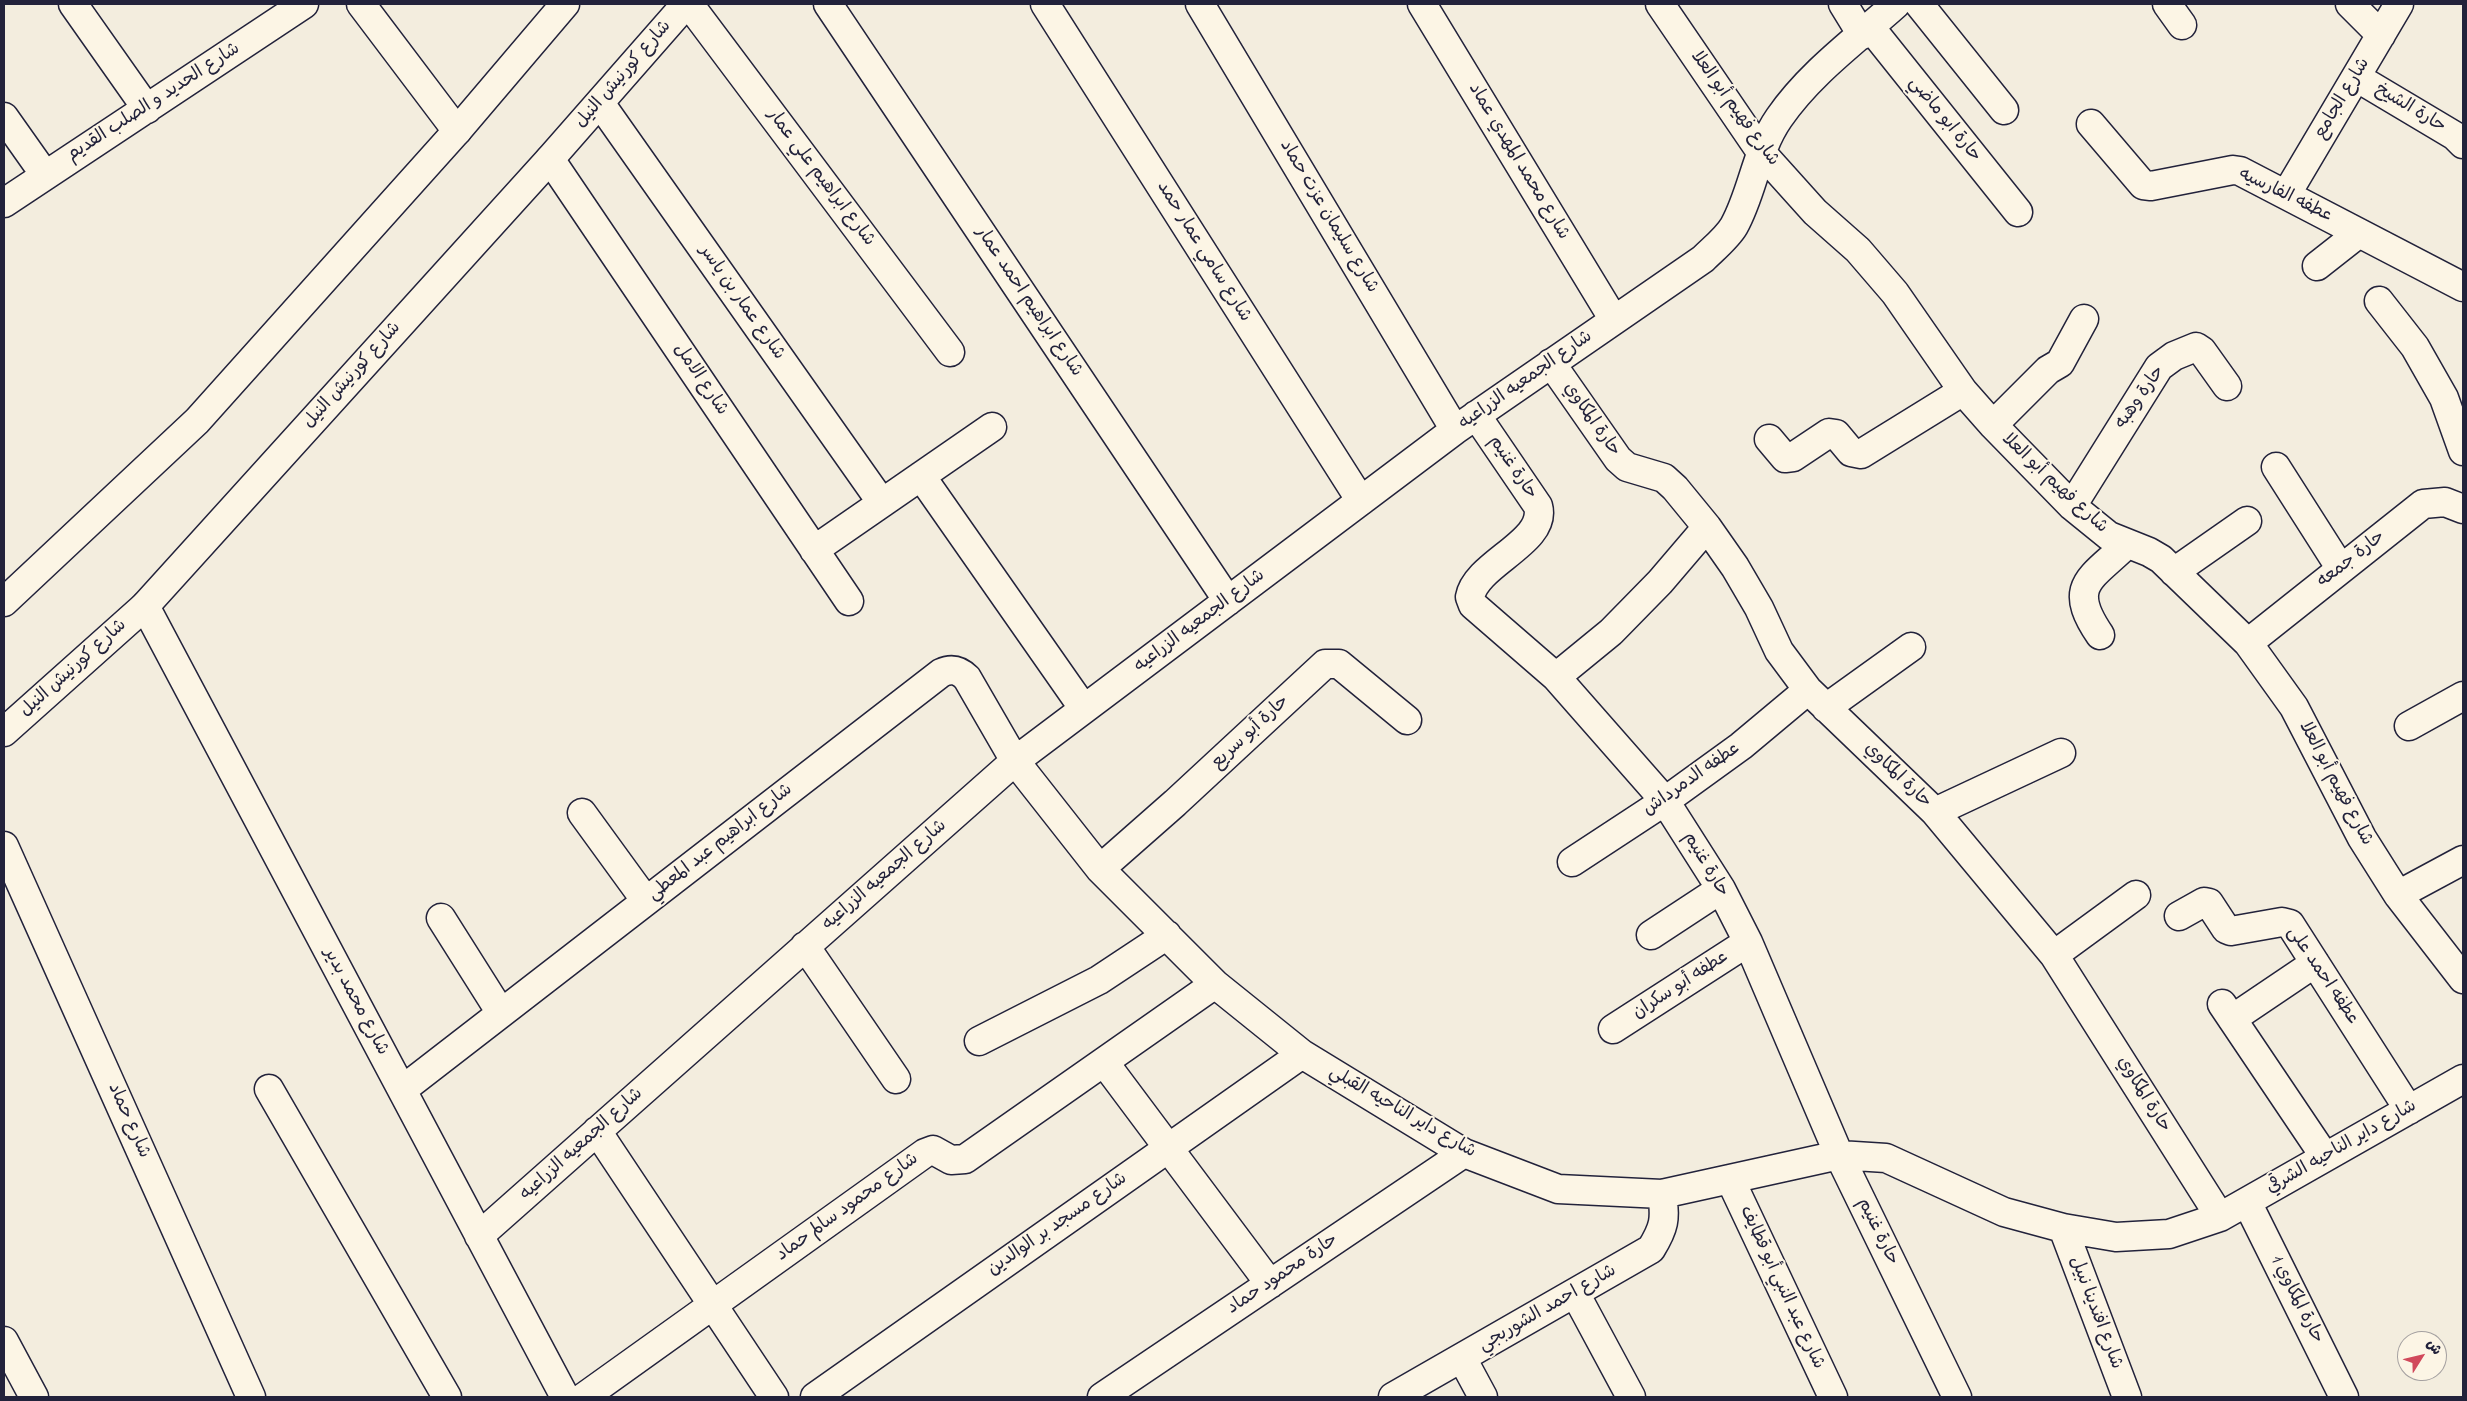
<!DOCTYPE html>
<html>
<head>
<meta charset="utf-8">
<style>
	body { margin:0 }
	#map { position:relative; width:2467px; height:1401px; overflow:hidden; background:#f3edde; font-family:"Indie Flower","Playpen Sans Arabic",sans-serif }
	canvas { display:block }
	.frame { position:absolute; inset:0; border:5px solid #22223b; pointer-events:none }
	.north { position:absolute; left:2397px; top:1331px; width:50px; height:50px; box-sizing:border-box; background:#fcf5e5; border:1px solid #a5a1a1; border-radius:50%; rotate:54deg; font-size:14px; font-weight:700; line-height:20px; text-align:center; color:#22223b }
	.north::after { content:''; display:block; margin:auto; width:18px; height:22px; background:#d1495b; clip-path:polygon(50% 0,100% 100%,50% 72%,0 100%) }
</style>
</head>
<body>
<div id="map">
<canvas width="2467" height="1401"></canvas>
<div class="frame"></div>
<div class="north">ش</div>
</div>
<script>
const ctx = document.querySelector('canvas').getContext('2d');
ctx.lineJoin = 'round';
function stroke(path, color, width, dash) { ctx.strokeStyle = color; ctx.lineWidth = width; ctx.lineCap = dash ? 'butt' : 'round'; ctx.setLineDash(dash || []); ctx.stroke(path); }
function label(font, color, halo, rows, align = 'center') {
  ctx.font = font + ' "Indie Flower","Playpen Sans Arabic",sans-serif'; ctx.lineWidth = 4; ctx.setLineDash([]); ctx.textBaseline = 'middle'; ctx.strokeStyle = halo; ctx.fillStyle = color; for (const [text, x, y, turn = 0] of rows) {
    ctx.save(); ctx.translate(x, y); ctx.rotate((+turn || 0) * Math.PI / 180); ctx.textAlign = isNaN(turn) ? turn : align; if (halo) ctx.strokeText(text, 0, 0); ctx.fillText(text, 0, 0); ctx.restore();
  }
}
const minor = new Path2D(`
	M73 4 147 109
	M361 4 457 131
	M689 4 950 352
	M828 4 1228 601
	M1045 4 1361 501
	M1200 4 1455 430
	M1422 4 1614 320
	M1660 4 1761 152 1815 212 1858 250 1895 293 1963 391 1993 425 2072 506 2109 536 2149 552 2161 559 2248 643 2294 707 2362 838 2398 895 2463 979
	M1843 4 1862 35
	M1919 4 2004 110
	M2167 4 2182 25
	M2350 4 2381 35
	M1870 27 2018 212
	M2356 77 2455 136 2463 144
	M600 103 882 503
	M4 117 45 175
	M2091 124 2143 185 2151 186 2233 170 2240 171 2463 287
	M550 159 849 601
	M2286 195 2399 4
	M4 203 304 4
	M2317 266 2359 233
	M2379 301 2415 347 2444 398 2463 451
	M1551 363 1618 459 1627 467 1664 478 1675 488 1707 527 1735 567 1759 608 1779 651 1808 690 1935 812 2054 955 2220 1217
	M1476 415 1538 506C1548 542 1476 563 1470 597L1473 605 1556 677 1665 801 1721 889 1748 942 1839 1155 1957 1397
	M1993 425 2048 370 2060 363 2084 319
	M1769 439 1785 458 1793 457 1829 433 1836 434 1851 452 1861 454 1963 391
	M2276 467 2341 569
	M921 476 1084 709
	M2072 506 2159 367 2174 356 2196 347 2202 351 2227 386
	M814 550 992 427
	M2174 572 2247 521
	M145 606 565 1397
	M2100 635C2066 585 2091 579 2127 544
	M2248 643 2423 504 2445 502 2463 509
	M1556 677 1611 632 1660 582 1707 527
	M1826 708 1911 647
	M2409 726 2463 696
	M1935 812 2061 753
	M582 813 646 901
	M4 846 251 1397
	M1572 862 1665 801 1741 746 1808 690
	M1100 869 1175 803 1325 664H1339L1407 720
	M2398 895 2463 860
	M2179 916 2204 902 2209 903 2226 929 2231 931 2282 922 2290 924 2409 1110
	M441 918 501 1013
	M1651 935 1721 889
	M805 946 896 1079
	M2054 955 2136 895
	M2222 1004 2325 1157
	M2232 1019 2315 963
	M1613 1029 1748 942
	M979 1041 1099 980 1167 935
	M1104 1062 1270 1284
	M269 1089 447 1397
	M402 1090 941 673C952 668 959 670 967 678L1015 761 1100 869 1215 984 1302 1054 1464 1153 1558 1189 1662 1194 1839 1155 1886 1158 2004 1212 2063 1228 2116 1237 2169 1234 2220 1217 2463 1079
	M597 1131 774 1397
	M1730 1179 1833 1397
	M2247 1202 2344 1397
	M2063 1228 2127 1397
	M479 1236 1015 761 1455 430 1703 259C1713 249 1727 238 1734 226 1753 192 1756 151 1779 118 1810 73 1856 40 1896 4
	M1575 1293 1631 1397
	M4 1341 34 1397
	M1462 1358 1483 1397
	M584 1397 925 1153 933 1150 951 1160 965 1159 1215 984
	M815 1397 1302 1054
	M1102 1397 1464 1153
	M1393 1397 1651 1249C1664 1228 1666 1219 1662 1194`);
const trunk = new Path2D(`
	M4 602 197 421 457 131 565 4
	M4 732 145 606 550 159 686 4`);
const streetNames = [
	["شارع كورنيش النيل",624,75,-49],
	["شارع الجامع",2343,99,-59],
	["شارع الحديد و الصلب القديم",154,103,-33],
	["شارع فهيم أبو العلا",1734,109,54],
	["حارة الشيخ",2410,109,31],
	["حارة ابو ماضي",1944,120,51],
	["شارع محمد المهدي عماد",1518,162,59],
	["شارع ابراهيم علي عمار",820,178,53],
	["عطفه الفارسيه",2285,196,26],
	["شارع سليمان عزت حماد",1328,217,59],
	["شارع سامي عمار حمد",1203,252,58],
	["شارع ابراهيم احمد عمار",1028,302,56],
	["شارع عمار بن ياسر",741,303,55],
	["شارع كورنيش النيل",353,376,-48],
	["شارع الامل",700,380,56],
	["شارع الجمعيه الزراعيه",1526,381,-35],
	["حارة وهبه",2141,398,-55],
	["حارة المكاوي",1591,420,55],
	["حارة غنيم",1512,468,56],
	["شارع فهيم أبو العلا",2054,484,43],
	["حارة جمعه",2352,560,-38],
	["شارع الجمعيه الزراعيه",1200,622,-37],
	["شارع كورنيش النيل",74,669,-42],
	["حارة أبو سريع",1251,733,-43],
	["حارة المكاوي",1897,776,44],
	["عطفه الدمرداش",1692,780,-35],
	["شارع فهيم أبو العلا",2335,784,62],
	["شارع ابراهيم عبد المعطي",721,843,-38],
	["حارة غنيم",1705,865,59],
	["شارع الجمعيه الزراعيه",885,876,-41],
	["عطفه احمد على",2322,976,56],
	["عطفه أبو سكران",1681,986,-33],
	["شارع محمد بدير",355,1002,62],
	["حارة المكاوي",2143,1095,58],
	["شارع داير الناحيه القبلي",1402,1113,30],
	["شارع حماد",128,1121,66],
	["شارع الجمعيه الزراعيه",582,1145,-42],
	["شارع داير الناحيه الشرقي",2342,1148,-30],
	["شارع محمود سالم حماد",848,1208,-36],
	["شارع مسجد بر الوالدين",1058,1225,-35],
	["حارة غنيم",1877,1232,64],
	["حارة محمود حماد",1283,1275,-34],
	["شارع عبد النبي أبو قطايف",1781,1288,65],
	["حارة المكاوي 1",2296,1300,63],
	["شارع احمد الشوربجي",1548,1309,-30],
	["شارع افندينا نبيل",2095,1313,69]
];
stroke(minor, '#22223b', 31);
stroke(trunk, '#22223b', 31);
stroke(minor, '#fcf5e5', 28);
stroke(trunk, '#fcf5e5', 28);
label('18px', '#22223b', '#fcf5e5', streetNames);
</script>
</body>
</html>
